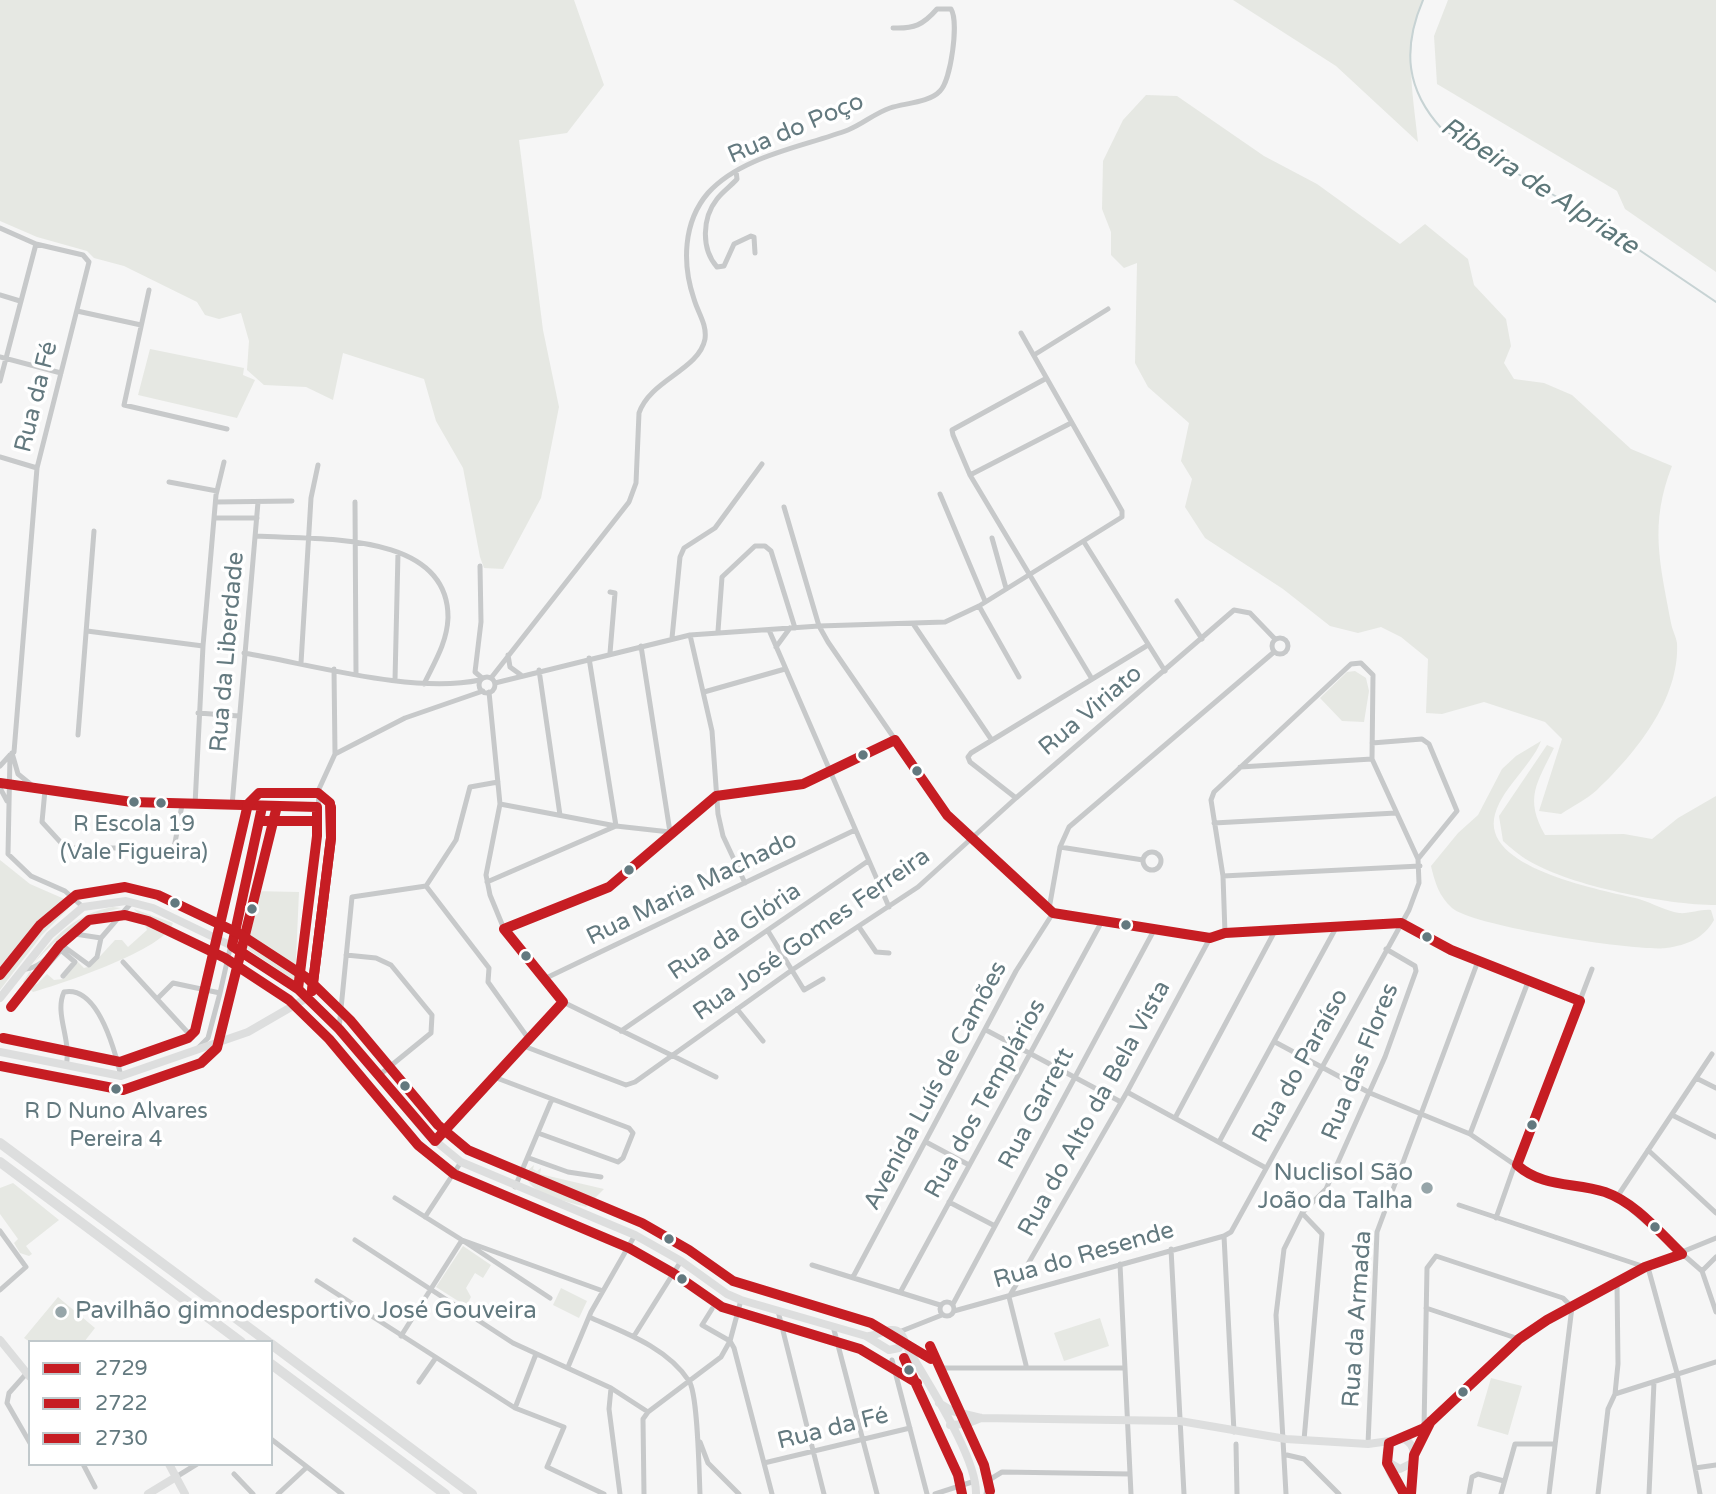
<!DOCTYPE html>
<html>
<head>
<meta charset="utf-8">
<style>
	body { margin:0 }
	#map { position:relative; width:1716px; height:1494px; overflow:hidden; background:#f6f6f6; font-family:"Varela Round",sans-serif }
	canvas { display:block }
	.legend { position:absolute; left:28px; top:1340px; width:245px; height:126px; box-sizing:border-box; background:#fff; border:2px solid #c1c9cc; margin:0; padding:9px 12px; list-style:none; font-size:21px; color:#63797f }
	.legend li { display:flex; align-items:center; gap:14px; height:35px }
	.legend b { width:35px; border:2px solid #c1c9cc }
</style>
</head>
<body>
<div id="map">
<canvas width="1716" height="1494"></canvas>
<ul class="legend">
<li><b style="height:9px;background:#c61d23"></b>2729</li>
<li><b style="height:9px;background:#c61d23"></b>2722</li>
<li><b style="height:9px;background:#c61d23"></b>2730</li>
</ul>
</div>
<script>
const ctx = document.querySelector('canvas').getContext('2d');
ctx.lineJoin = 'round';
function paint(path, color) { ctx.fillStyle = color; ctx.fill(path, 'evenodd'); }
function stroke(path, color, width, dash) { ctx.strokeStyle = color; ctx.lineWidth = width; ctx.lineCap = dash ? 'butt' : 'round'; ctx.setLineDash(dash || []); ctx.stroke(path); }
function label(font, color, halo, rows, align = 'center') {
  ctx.font = font + ' "Varela Round",sans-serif'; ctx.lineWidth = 7; ctx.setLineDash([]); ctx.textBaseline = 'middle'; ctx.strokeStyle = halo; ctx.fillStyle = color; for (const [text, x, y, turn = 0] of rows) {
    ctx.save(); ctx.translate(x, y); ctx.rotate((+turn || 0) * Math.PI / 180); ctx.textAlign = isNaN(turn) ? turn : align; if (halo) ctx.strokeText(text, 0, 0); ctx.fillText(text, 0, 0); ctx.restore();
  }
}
const green = new Path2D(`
	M0 0H574L604 85 567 133 519 140 543 330 559 407 541 498 503 569 484 568 480 557 463 468 436 421 424 379 343 353 333 400 306 387 264 385 247 370 249 341 241 313 219 319 205 315 197 302 124 266 94 258 87 251 37 237 0 221Z
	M1233 0H1423C1403 46 1413 94 1418 142L1336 66Z
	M1448 0H1716V272L1625 209 1617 191 1437 84 1434 36Z
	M1146 95 1177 96 1264 156 1317 184 1400 244 1425 224 1468 259 1474 285 1506 319 1511 346 1504 363 1514 379 1544 383 1572 395 1631 449 1672 466C1649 525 1660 563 1671 623 1672 630 1676 636 1677 643 1680 699 1635 754 1597 790 1587 799 1573 806 1561 814L1539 811 1562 739 1545 722 1484 702 1442 714 1426 713 1428 659 1401 637 1381 627 1358 633 1330 626 1283 589 1205 538 1185 507 1192 479 1181 461 1189 423 1148 387 1135 363 1137 263 1124 268 1111 255V232L1102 209 1103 161 1123 120Z
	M150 349 244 368 243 375 255 380 237 418 138 395Z
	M1355 671 1366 678 1369 691 1364 722 1342 721 1320 698 1347 672Z
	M1541 741C1531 767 1499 790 1494 819 1487 870 1603 890 1639 899 1652 903 1666 911 1679 913 1689 914 1701 909 1711 910L1714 920C1704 938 1688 945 1666 948 1638 952 1472 926 1452 908 1439 896 1435 883 1431 866L1458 833 1478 815 1502 769 1516 756Z
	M1547 745 1554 748C1537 783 1524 798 1545 835L1624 834 1652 839 1678 818 1716 796V905C1667 905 1571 886 1529 861 1520 856 1511 848 1503 841L1499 816Z
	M0 860 30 884 69 901 68 909 42 935 0 990Z
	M251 891 299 892 295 981 240 944Z
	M113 907 121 908C78 919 64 932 33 964 56 935 75 914 113 907Z
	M134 909 173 923C166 949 61 984 33 992L23 982 30 971 35 974 30 986 37 984 47 974 54 980 63 979 78 962 84 968 91 966 115 940H122L128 947 147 930 142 918Z
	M534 1165 533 1169 537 1171 541 1168 540 1174 604 1189 586 1207C567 1201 525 1195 526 1172Z
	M13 1183 59 1220 26 1246 32 1254 29 1256 20 1253 14 1243 18 1239 0 1214V1188Z
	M463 1246 491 1265 483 1278 475 1273 466 1288 471 1297 466 1306 436 1287Z
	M561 1288 587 1301 579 1318 553 1305Z
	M58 1297 95 1328 84 1342H30L24 1338Z
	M1100 1318 1109 1346 1064 1361 1054 1333Z
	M1491 1378 1522 1386 1508 1435 1477 1426Z`);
const stream = new Path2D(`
	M1423 0C1402 49 1406 90 1442 129L1589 216 1716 302`);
const street = new Path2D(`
	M736 171 737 179C731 186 723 191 717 199 702 218 701 249 717 267L724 266 734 244 751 236 754 237 755 253
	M0 228 36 244 83 255 89 262 37 468 14 752
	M149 290 124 405 227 429
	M0 295 20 301
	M77 311 141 325
	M1034 355 1108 309
	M0 357 61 373
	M1045 379 952 430 953 435 970 475 1092 679
	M0 381 36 244
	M0 457 37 468
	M970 475 1071 423
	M169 482 217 491
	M940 494 985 601
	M216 502 292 501
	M355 502 356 673
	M784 507 819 626 828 642 947 815 1053 913
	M215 518H257
	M256 536C316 540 449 530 448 618 447 643 434 663 424 684
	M992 538 1006 588
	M1084 542 1165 671
	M480 566 481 622 475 672 482 678
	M610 592 615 593 610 653
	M1177 601 1202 639
	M979 606 1019 677
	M914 625 991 739
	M769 630 889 907
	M87 631 203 646
	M718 631 722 577 755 546H765L771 551 795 628
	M690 635 712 731 718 814 723 836 745 883
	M1272 646a8 8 0 1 1 16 0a8 8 0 1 1-16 0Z
	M672 638 680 557 684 548 715 528 762 464
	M776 647 790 628
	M244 653C314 665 413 694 480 680
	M508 655 510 667 521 675
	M589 658 616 826
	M301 663 311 498 318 465
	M539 670 560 815
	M479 685a8 8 0 1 1 16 0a8 8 0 1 1-16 0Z
	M491 678 629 502 636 483 639 413C650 380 699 370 705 339 707 324 698 313 694 299 682 264 683 222 708 193 741 156 803 147 848 130 863 124 875 113 890 108 904 103 929 103 940 91 951 80 959 22 951 9H937C923 25 914 29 893 28
	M395 680 398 553
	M495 683 690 635 819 626 945 622 979 606 1122 517V511L1021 333
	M489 692 500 804 486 875 490 895 504 929 563 1002 716 1077
	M704 692 785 669
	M198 713 239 716
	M78 735 94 531
	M12 753 18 774 34 787
	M335 754 405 718 483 691
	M10 755 8 854 31 876 65 891 83 907
	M0 766 10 755
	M1240 767 1372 759
	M0 783 132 802 317 807
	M0 788 7 801
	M45 790 42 822 64 846 70 848H174L182 805
	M1016 798 970 762 968 757 971 753 1148 645
	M500 804 616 826 670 832 641 646
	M195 805 203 646 216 495 224 462
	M232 806 258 502
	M1214 823 1396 813
	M1060 847 1143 860
	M1143 861a9 9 0 1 1 18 0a9 9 0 1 1-18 0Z
	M1223 876 1420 866
	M487 882 616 826
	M426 886 489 968 488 982 528 1038
	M1049 909 1060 847 1069 827 1274 652
	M1053 913 1101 923 1210 938 1225 933 1401 923
	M1401 923 1451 950 1580 1001
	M859 927 876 952 889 953
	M504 929 609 887 716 796 803 784 895 740
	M768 931 804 990 823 979
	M1225 933 1223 876 1211 800 1214 792 1351 664 1361 663 1373 675 1372 759 1418 859
	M59 943 89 965 97 957 101 938
	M56 946 75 962 63 976
	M346 955 376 958 391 965 432 1015 431 1033 377 1077
	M123 962 191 1036
	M45 968 61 950
	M26 969C46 967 56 943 75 934L101 938 132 902
	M544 979 855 830
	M298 989 317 836 319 789 335 754 334 669
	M157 999 173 983 220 993
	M737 1009 763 1041
	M339 1029 352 897 426 886 456 840 470 787 498 782
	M986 1030 1121 1102
	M621 1031 868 861
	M1275 1042 1370 1093 1470 1134 1534 1178 1589 1188 1617 1197 1702 1271 1716 1312
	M521 1045 626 1085 635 1082 792 970 918 887 1016 798 1234 610 1250 613 1275 639
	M198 1048 208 1038 220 993 262 807
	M66 1066C72 1040 54 1014 64 992 98 985 115 1051 121 1076
	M494 1077 629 1128 633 1133 623 1158 618 1162 538 1133
	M1696 1078 1716 1088
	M1127 1092 1266 1168
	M1672 1115 1716 1137
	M1175 1118 1276 929
	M1470 1134 1528 982
	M435 1141 563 1002
	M926 1142 969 1165
	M1219 1142 1337 926
	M1648 1150 1716 1213
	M529 1158 568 1172 601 1177
	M1517 1165 1592 969
	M515 1187 552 1099
	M1617 1197 1712 1054
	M395 1198 462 1240 603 1291
	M949 1202 995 1226
	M1459 1205 1645 1267 1649 1271 1677 1373 1700 1494
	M1302 1213 1322 1234 1304 1440
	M425 1217 461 1162
	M1496 1218 1515 1164
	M0 1231 26 1267 0 1290
	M355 1240 513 1343 611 1388 648 1412 721 1357 730 1341 741 1300
	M1171 1249 1184 1494
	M1120 1264 1131 1494
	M812 1265 940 1305
	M1702 1271 1716 1257
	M853 1277 1016 971 1053 913
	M317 1281 515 1408 564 1427 547 1467 604 1494
	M901 1291 1101 923
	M940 1309a7 7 0 1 1 14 0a7 7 0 1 1-14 0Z
	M953 1304 1153 932
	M1426 1308 1519 1339
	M712 1309 702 1325 730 1341 734 1348 772 1494
	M778 1311 824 1494
	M954 1311 1224 1236
	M589 1317C623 1332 667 1347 689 1381 698 1394 699 1473 700 1494
	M833 1326 877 1494
	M899 1332 942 1315
	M401 1336 462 1240 550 1298
	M634 1336 681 1261
	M892 1360 927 1494
	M1026 1365 1009 1297 1127 1092 1210 938
	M568 1367 591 1312 635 1235
	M944 1368H1124
	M26 1374 9 1393 7 1403 30 1443
	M419 1382 435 1359
	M611 1388 609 1409 620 1494
	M1615 1394 1716 1362
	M515 1408 536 1354
	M1234 1432 1224 1236 1231 1232 1409 910 1419 883 1418 859 1457 811 1429 744 1422 739 1372 743
	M271 1439 342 1494
	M1404 1439 1424 1428 1519 1339 1547 1320 1645 1267 1716 1238
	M700 1442 708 1463 739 1494
	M1236 1444 1237 1494
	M1368 1444 1377 1232 1478 961
	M1415 1452 1424 1428 1427 1268 1436 1256 1563 1298 1572 1307 1549 1494
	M1287 1455 1304 1459 1339 1494
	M764 1463 910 1428
	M83 1464 95 1487
	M1695 1468 1716 1465
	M234 1474 253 1494
	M176 1477 197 1464
	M278 1494 307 1467
	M644 1494 643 1419 648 1412
	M935 1494 975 1481
	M986 1494 989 1480 1002 1472 1130 1474
	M1286 1494 1276 1315 1284 1249 1302 1213 1326 1189 1385 1057 1416 971 1415 966 1386 949
	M1469 1494 1472 1477 1478 1474 1504 1481
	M1501 1494 1515 1444H1555
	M1598 1494 1608 1409 1615 1394 1618 1364 1617 1283
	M1649 1494 1654 1382`);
const secondary = new Path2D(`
	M0 998 50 935 83 907 126 901 153 908 232 946 298 989 339 1029 428 1135 461 1162 635 1235 681 1261 727 1294 741 1300 866 1336 889 1350 899 1348 902 1336
	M0 1052 121 1076 248 1032 305 999
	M869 1336C879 1335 893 1325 900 1333 904 1336 905 1343 907 1347 926 1381 977 1456 976 1494
	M0 1340 30 1377
	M939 1403 952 1411 981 1418 1180 1421 1286 1439 1368 1444 1404 1439C1424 1449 1408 1475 1411 1494
	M950 1425 966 1424 981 1418
	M1393 1441C1377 1456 1393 1480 1404 1494
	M1388 1462 1400 1469 1412 1463
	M169 1464 185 1494
	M148 1494 176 1477`);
const highway = new Path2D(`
	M0 1143 268 1342
	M0 1162 241 1342
	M271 1344 472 1494
	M271 1364 445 1494`);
const bus1 = new Path2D(`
	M895 740 947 815 1053 913
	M0 783 132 802 317 807V836L298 989
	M262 807 232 946 298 989 339 1029 435 1141
	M1053 913 1210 938 1225 933 1401 923
	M1401 923 1451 950 1580 1001
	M504 929 609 887 716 796 803 784 895 740
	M504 929 563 1002
	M435 1141 563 1002
	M1517 1165C1543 1188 1574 1182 1605 1192 1636 1203 1659 1232 1682 1254
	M1517 1165 1580 1001
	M1404 1494 1387 1463 1389 1443 1424 1428 1519 1339 1547 1320 1645 1267 1682 1254
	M1411 1494 1414 1455 1431 1421`);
const bus2 = new Path2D(`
	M262 821H317
	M312 991 331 838V807
	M11 1007 60 945 89 920 125 915 148 921 225 958 289 1000 329 1039 418 1145 454 1174 629 1248 673 1273 722 1307 860 1349 917 1383
	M0 1066 123 1090 201 1063 217 1048 276 810
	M904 1358 958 1475 962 1494`);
const bus3 = new Path2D(`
	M0 975 40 925 76 895 125 887 158 895 238 933 307 978 350 1020 438 1125 468 1150 642 1223 689 1250 733 1281 871 1323 931 1359
	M3 1038 120 1062 188 1038 195 1031 248 804 259 793H318L330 803 331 838 312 991
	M930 1346 984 1465 990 1491`);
const markers = [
	[863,755,6,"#63797f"],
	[917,771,6,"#63797f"],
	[134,802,6,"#63797f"],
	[161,803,6,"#63797f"],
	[629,870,6,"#63797f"],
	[175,903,6,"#63797f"],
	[252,909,6,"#63797f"],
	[1126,925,6,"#63797f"],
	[1427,937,6,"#63797f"],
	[526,956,6,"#63797f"],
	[405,1086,6,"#63797f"],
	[116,1089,6,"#63797f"],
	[1532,1125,6,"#63797f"],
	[1427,1188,7,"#96a5a9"],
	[1655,1227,6,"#63797f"],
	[669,1239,6,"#63797f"],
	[682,1279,6,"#63797f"],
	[61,1312,7,"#96a5a9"],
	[909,1370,6,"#63797f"],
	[1463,1392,6,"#63797f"]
];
const busNames = [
	["R Escola 19",134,825],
	["(Vale Figueira)",134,853],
	["R D Nuno Alvares",116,1112],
	["Pereira 4",116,1140]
];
const streetNames = [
	["Rua do Poço",796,129,-23],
	["Rua da Fé",37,397,-76],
	["Rua da Liberdade",228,652,-85],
	["Rua Viriato",1091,711,-40],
	["Rua Maria Machado",692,889,-26],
	["Rua da Glória",735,932,-34],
	["Rua José Gomes Ferreira",812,935,-35],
	["Rua das Flores",1361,1062,-68],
	["Rua do Paraíso",1301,1066,-61],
	["Avenida Luís de Camões",936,1086,-62],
	["Rua dos Templários",986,1099,-61],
	["Rua Garrett",1037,1109,-62],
	["Rua do Alto da Bela Vista",1095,1109,-61],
	["Rua do Resende",1084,1256,-16],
	["Rua da Armada",1358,1319,-86],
	["Rua da Fé",833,1429,-14]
];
const poiNames = [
	["Nuclisol São",1413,1174],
	["João da Talha",1413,1202],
	["Pavilhão gimnodesportivo José Gouveira",75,1312,"left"]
];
const waterNames = [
	["Ribeira de Alpriate",1539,187,33]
];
paint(green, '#e6e8e3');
stroke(stream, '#c7d3d4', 2);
stroke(street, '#c7c9ca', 5);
stroke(secondary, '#dddede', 8);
stroke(highway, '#dddede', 10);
stroke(bus1, '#c61d23', 10);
stroke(bus2, '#c61d23', 10);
stroke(bus3, '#c61d23', 10);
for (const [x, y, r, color] of markers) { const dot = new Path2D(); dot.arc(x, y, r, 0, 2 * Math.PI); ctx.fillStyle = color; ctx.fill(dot); stroke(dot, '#fff', 2.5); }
label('22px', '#63797f', '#fff', busNames);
label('24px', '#63797f', '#fff', streetNames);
label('24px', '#63797f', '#fff', poiNames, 'right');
label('italic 26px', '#5e787a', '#fff', waterNames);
</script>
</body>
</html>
